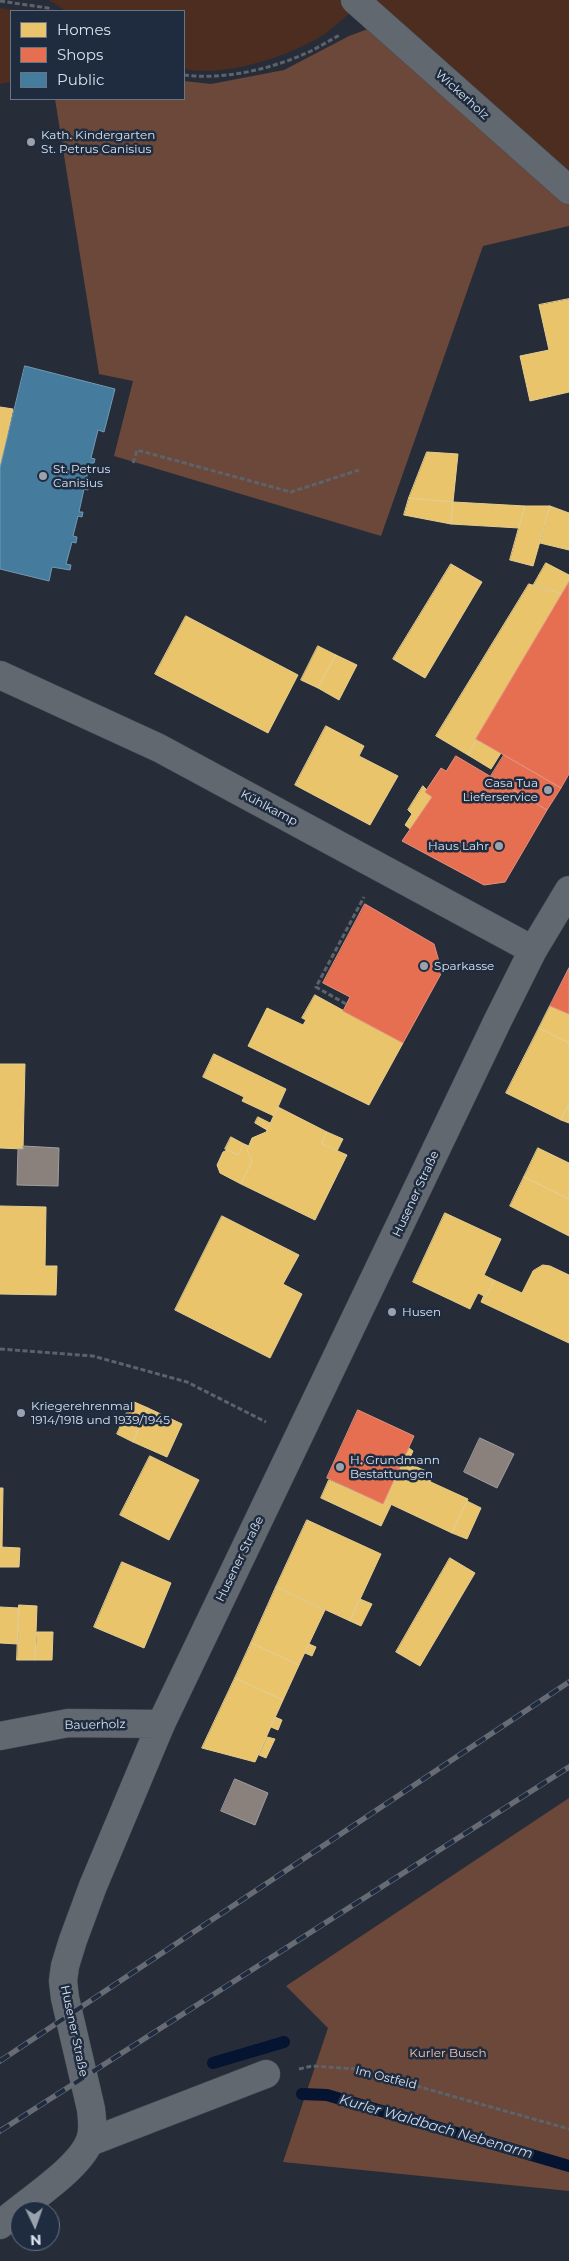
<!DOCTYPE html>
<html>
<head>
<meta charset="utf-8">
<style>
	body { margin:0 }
	#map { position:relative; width:569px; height:2261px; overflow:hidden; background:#262d38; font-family:Montserrat,sans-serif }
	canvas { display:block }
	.legend { position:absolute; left:10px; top:10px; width:175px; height:90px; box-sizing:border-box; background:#1f2c3f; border:1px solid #697485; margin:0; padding:6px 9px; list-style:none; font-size:15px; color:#d8e1ed }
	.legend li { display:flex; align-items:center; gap:10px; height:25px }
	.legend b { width:25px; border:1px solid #697485 }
	.north { position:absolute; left:10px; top:2201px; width:50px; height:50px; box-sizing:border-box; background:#1f2c3f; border:1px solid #697485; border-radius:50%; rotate:177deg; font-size:14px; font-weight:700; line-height:20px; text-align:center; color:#d8e1ed }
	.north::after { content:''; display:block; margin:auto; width:18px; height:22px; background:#9aa2ae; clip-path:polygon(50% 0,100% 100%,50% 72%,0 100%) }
</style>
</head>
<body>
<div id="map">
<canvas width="569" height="2261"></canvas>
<ul class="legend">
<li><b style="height:14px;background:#e9c46a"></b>Homes</li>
<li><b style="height:14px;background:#e76f51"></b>Shops</li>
<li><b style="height:14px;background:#457b9d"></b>Public</li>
</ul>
<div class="north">N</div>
</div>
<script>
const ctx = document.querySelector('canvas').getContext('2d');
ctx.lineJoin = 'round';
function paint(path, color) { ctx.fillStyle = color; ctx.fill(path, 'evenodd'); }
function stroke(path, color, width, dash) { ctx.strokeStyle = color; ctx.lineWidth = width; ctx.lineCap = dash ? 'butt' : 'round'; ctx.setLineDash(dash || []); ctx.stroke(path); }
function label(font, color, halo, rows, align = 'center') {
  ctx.font = font + ' Montserrat,sans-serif'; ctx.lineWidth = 5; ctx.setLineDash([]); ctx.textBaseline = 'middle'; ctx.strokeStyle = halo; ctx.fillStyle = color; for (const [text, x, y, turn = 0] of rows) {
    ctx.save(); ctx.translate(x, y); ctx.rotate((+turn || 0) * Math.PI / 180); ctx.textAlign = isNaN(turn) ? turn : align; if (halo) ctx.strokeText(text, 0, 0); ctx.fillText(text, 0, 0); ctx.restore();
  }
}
const green = new Path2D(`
	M49 0H341L353 11C340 20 328 34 313 41 280 59 221 77 184 69V11H66Z
	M369 0H569V179Z
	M0 8 25 11H11V82L0 84Z`);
const forest = new Path2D(`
	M376 26 569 202V226L483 246 381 536 114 456 133 381 99 374 55 99H184V81L211 84 284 70 349 36Z
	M569 1798V2191L283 2162 328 2028 286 1986Z`);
const homes = new Path2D(`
	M569 299V392L530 401 520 356 549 350 539 305Z
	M0 407 13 409 0 468Z
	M427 452 458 454 453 502 409 498Z
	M409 498 453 502 451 524 404 515Z
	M453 502 525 506 519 528 451 524Z
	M525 506H550L533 566 510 560Z
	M550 506 569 513V550L540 543Z
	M546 563 569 575V582L562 594 533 586Z
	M451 564 482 582 425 678 393 659Z
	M529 584 562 594 468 755 436 736Z
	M186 616 298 675 268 733 155 674Z
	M318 646 336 655 318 688 301 680Z
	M336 655 357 665 339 700 318 688Z
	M326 726 364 746 359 756 398 776 370 825 295 785Z
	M477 740 501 753 491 769 468 755Z
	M423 786 427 790 425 792 432 797 410 829 405 825 412 814 408 810Z
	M315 995 403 1043 369 1105 248 1046 267 1008 303 1025 306 1020 302 1018Z
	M550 1006 569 1014V1043L539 1028Z
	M539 1028 569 1043V1104L561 1120 506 1093Z
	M214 1054 286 1089 274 1116 242 1101 244 1097 203 1077Z
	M0 1064H25L23 1149 0 1148Z
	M569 1104V1123L561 1120Z
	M278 1107 327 1132 322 1144 347 1155 315 1220 241 1184 252 1161 247 1150 252 1138 266 1132Z
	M258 1117 270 1123 267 1130 255 1123Z
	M327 1132 343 1139 337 1151 322 1144Z
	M231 1137 244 1144 238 1155 225 1149Z
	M244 1144 249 1146 247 1150 252 1161 241 1184 220 1173 217 1165 223 1152 227 1150 238 1155Z
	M538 1148 569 1163V1199L524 1177Z
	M524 1177 569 1199V1236L510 1206Z
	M0 1206 46 1207 45 1266H57L56 1295 0 1294Z
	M445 1213 501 1239 484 1275 494 1280 486 1297 478 1293 470 1309 413 1282Z
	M222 1216 299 1255 283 1284 302 1294 270 1358 175 1310Z
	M543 1265 550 1266 569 1275V1343L481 1302 484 1295 486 1297 494 1280 522 1293 533 1271Z
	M132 1401 148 1408 133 1442 117 1434Z
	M148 1408 182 1424 167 1457 133 1442Z
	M409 1448 413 1451 408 1462 403 1460Z
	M150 1456 199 1480 169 1540 120 1515Z
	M403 1460 414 1466 411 1473 468 1499 452 1533 384 1501Z
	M414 1466 434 1474 430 1482 411 1473Z
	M329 1480 383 1504 384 1501 391 1505 381 1526 321 1498Z
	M0 1488H3L2 1547H0Z
	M467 1501 481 1508 467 1539 452 1533Z
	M307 1520 381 1554 350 1621 276 1587Z
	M0 1547 20 1548 19 1567H0Z
	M450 1558 475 1573 420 1666 396 1652Z
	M122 1562 171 1583 144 1648 94 1627Z
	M276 1587 325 1610 299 1665 251 1643Z
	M360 1599 372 1604 361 1626 350 1621Z
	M19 1605 37 1606 35 1660H17Z
	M0 1607 19 1608 18 1644 0 1643Z
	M37 1632H53L52 1660H35Z
	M251 1643 299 1665 283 1700 235 1678Z
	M309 1644 316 1647 312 1656 305 1653Z
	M235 1678 283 1700 255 1762 202 1748Z
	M275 1717 282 1720 278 1730 271 1727Z
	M267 1737 275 1739 266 1758 259 1755Z`);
const shops = new Path2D(`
	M569 582V774L561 788 476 739Z
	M504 755 561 788 547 810 491 776Z
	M456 756 547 810 505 882 484 885 402 841 432 797 425 792 441 768 446 771Z
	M365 904 434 944 442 972 403 1043 343 1011 350 997 323 983Z
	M569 968V1014L550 1006Z
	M358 1410 414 1436 383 1504 327 1478Z`);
const public = new Path2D(`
	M25 366 115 389 104 432 98 430 91 458 95 459 94 463H90L85 484 89 485 88 490 84 489 79 512H83L82 517 78 516 73 536 77 537 76 543 72 542 66 564 71 565 70 570 52 567 49 581 0 569V468Z`);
const industry = new Path2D(`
	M23 1146 59 1148 58 1186 17 1185 18 1149H23Z
	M480 1438 514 1454 497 1488 464 1472Z
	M235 1779 268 1793 255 1825 221 1811Z`);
const stream = new Path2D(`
	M213 2063 284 2042
	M302 2094 327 2095 569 2166`);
const path = new Path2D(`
	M0 1 48 8 52 11
	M184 75C222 80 267 70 302 55 315 50 328 41 340 35
	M133 463 137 450 291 492 359 470
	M346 1004 316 987 364 897
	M0 1349 93 1356 187 1382 266 1422
	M299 2069 312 2066 356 2069 569 2129`);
const minor = new Path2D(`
	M355 0 569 190
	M0 675 159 748 533 950
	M0 1736 68 1723 161 1724
	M90 2142 266 2074
	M0 2225C24 2203 80 2169 90 2140 94 2130 92 2120 91 2109L65 1998 63 1981 65 1966 73 1940 93 1886 161 1724 498 1020 533 950 569 890`);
const rail = new Path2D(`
	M0 2061 569 1682
	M0 2131 569 1767`);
const markers = [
	[31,142,5,"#9aa2ae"],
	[43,476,5,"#9aa2ae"],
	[548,790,5,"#9aa2ae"],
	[499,846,5,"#9aa2ae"],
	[424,966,5,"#9aa2ae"],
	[392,1312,5,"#9aa2ae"],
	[21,1413,5,"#9aa2ae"],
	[340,1467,5,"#9aa2ae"]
];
const streetNames = [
	["Wickerholz",462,95,42],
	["Kühlkamp",269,808,28],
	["Husener Straße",416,1194,-65],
	["Husener Straße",240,1559,-64],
	["Bauerholz",95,1725,-1],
	["Husener Straße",74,2031,78],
	["Im Ostfeld",386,2078,14]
];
const poiNames = [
	["Kath. Kindergarten",41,135],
	["St. Petrus Canisius",41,149],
	["St. Petrus",53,469],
	["Canisius",53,483],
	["Casa Tua",538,783,"right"],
	["Lieferservice",538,797,"right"],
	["Haus Lahr",489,846,"right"],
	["Sparkasse",434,966],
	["Husen",402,1312],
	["Kriegerehrenmal",31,1406],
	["1914/1918 und 1939/1945",31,1420],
	["H. Grundmann",350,1460],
	["Bestattungen",350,1474]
];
const parkNames = [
	["Kurler Busch",448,2053]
];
const waterNames = [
	["Kurler Waldbach Nebenarm",436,2127,16]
];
paint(green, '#4c2d20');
paint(forest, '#6b4839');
paint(homes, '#e9c46a');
stroke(homes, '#e4cd91', 1);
paint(shops, '#e76f51');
stroke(shops, '#e29180', 1);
paint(public, '#457b9d');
stroke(public, '#719ab5', 1);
paint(industry, '#8a817c');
stroke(industry, '#a19e9e', 1);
stroke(stream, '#041431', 12);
stroke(minor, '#444a54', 29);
stroke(path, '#5d636b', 3, [5, 2.5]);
stroke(minor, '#626870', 28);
stroke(rail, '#666b74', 5.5);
stroke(rail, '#1f2c3f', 4, [11]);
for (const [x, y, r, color] of markers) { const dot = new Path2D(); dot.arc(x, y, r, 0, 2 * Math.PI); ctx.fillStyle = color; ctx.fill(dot); stroke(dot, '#1f2c3f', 2); }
label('12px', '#d8e1ed', '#1f2c3f', streetNames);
label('12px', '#d8e1ed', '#1f2c3f', poiNames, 'left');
label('12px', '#fdc3a9', '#1f2c3f', parkNames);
label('italic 14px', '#ccdcf5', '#1f2c3f', waterNames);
</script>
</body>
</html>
